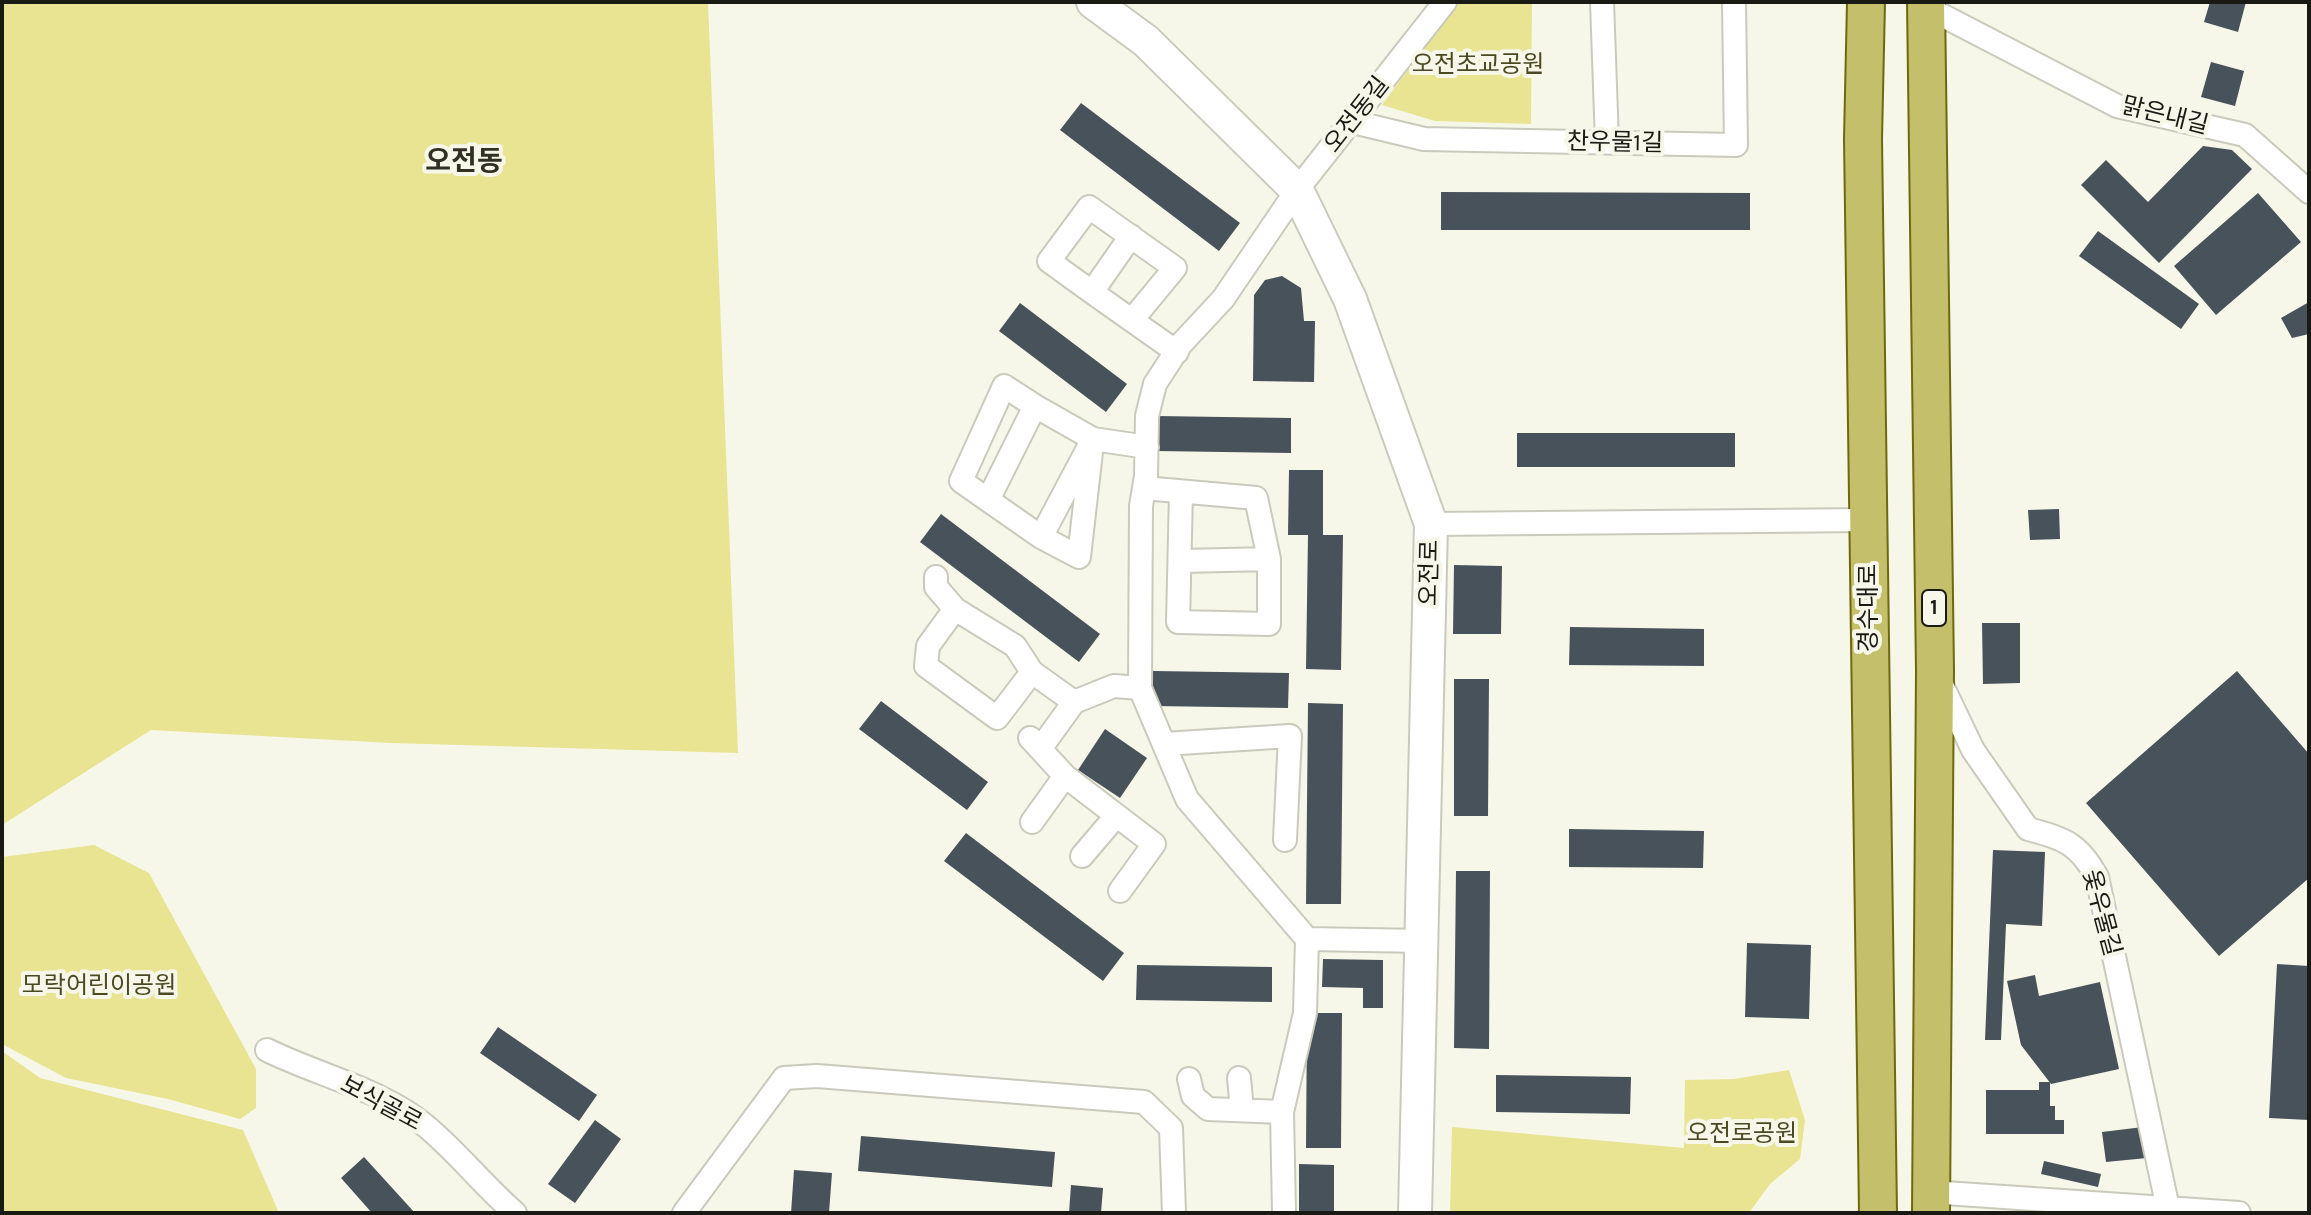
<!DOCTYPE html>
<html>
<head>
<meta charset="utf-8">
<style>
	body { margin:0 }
	#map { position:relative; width:2311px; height:1215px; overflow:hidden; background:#f7f7e9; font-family:Karla,sans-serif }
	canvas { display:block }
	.frame { position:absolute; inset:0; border:4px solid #1a1a15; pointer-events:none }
</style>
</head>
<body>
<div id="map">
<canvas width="2311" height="1215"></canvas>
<div class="frame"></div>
</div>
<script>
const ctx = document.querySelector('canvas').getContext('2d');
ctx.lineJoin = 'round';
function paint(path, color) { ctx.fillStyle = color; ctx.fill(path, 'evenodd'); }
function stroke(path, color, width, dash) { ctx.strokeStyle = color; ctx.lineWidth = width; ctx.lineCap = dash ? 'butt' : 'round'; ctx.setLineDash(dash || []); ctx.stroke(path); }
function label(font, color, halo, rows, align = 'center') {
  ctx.font = font + ' Karla,"Noto Sans KR",sans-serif'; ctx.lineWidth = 8; ctx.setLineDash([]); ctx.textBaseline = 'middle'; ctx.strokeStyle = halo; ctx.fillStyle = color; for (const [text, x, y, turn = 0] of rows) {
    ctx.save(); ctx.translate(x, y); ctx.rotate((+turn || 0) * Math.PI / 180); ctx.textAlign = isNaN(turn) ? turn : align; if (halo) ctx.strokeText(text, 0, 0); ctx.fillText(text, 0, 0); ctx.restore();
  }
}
const green = new Path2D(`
	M2 2H708L738 753 391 743 151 730 2 825Z
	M1458 2H1532L1531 124 1435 121 1382 105Z
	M94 845 149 873 256 1069V1108L240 1119 168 1099 66 1078 2 1044V857Z
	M2 1051 40 1078 243 1130 279 1213H2Z
	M1789 1070 1805 1120 1800 1159 1770 1184 1749 1213H1450L1452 1127 1684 1148 1685 1080 1734 1079Z`);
const building = new Path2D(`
	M2210 2H2246L2238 32 2204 22Z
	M2211 62 2244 71 2235 106 2201 97Z
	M1081 103 1240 223 1219 251 1060 130Z
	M2203 146 2232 150 2252 169 2159 263 2081 185 2106 160 2148 202Z
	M1441 192 1750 193V230H1441Z
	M2258 193 2301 242 2216 315 2174 266Z
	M2098 231 2199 304 2181 329 2079 256Z
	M1282 276 1301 288 1304 321H1315L1314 382 1253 381 1254 295 1265 280Z
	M2309 302V334L2292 338 2281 318Z
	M1020 303 1127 384 1106 412 999 331Z
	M1156 416 1291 418V453L1156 451Z
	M1517 433H1735V467H1517Z
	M1289 470H1323V535H1343L1341 670 1306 669 1308 535H1288Z
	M2059 509 2060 539 2030 540 2028 510Z
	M941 514 1100 634 1079 662 920 542Z
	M1454 565 1502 566 1501 634H1453Z
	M1982 623H2020V683L1983 684Z
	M1570 627 1704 629V666L1569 665Z
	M1153 671 1289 673 1288 708 1153 706Z
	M2237 671 2309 754V878L2219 956 2086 803Z
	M1454 679H1489L1488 816H1454Z
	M881 701 988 782 967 810 859 729Z
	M1308 703 1343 704 1341 904H1306Z
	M1105 729 1147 758 1120 798 1078 770Z
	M1569 829 1704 831 1703 868 1569 867Z
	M966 833 1124 953 1103 981 944 861Z
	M1993 850 2045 852 2042 926 2006 924 2001 1040H1985Z
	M1456 871H1490L1489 1049 1454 1048Z
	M1747 943 1811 945 1809 1019 1745 1017Z
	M1323 959 1383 960V1008H1363V988L1322 987Z
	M2277 964 2309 966V1120L2269 1118Z
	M1137 965 1272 967V1002L1136 1000Z
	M2035 975 2039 996 2100 982 2119 1069 2051 1084 2021 1045 2007 981Z
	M1307 1013H1342L1341 1148H1306Z
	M498 1027 597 1095 579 1121 480 1053Z
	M1496 1075 1631 1077 1630 1114 1496 1112Z
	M2039 1082H2050V1106H2055V1120H2064V1134H1986V1090H2039Z
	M595 1120 621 1139 575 1203 548 1184Z
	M2143 1127 2147 1158 2106 1162 2102 1132Z
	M861 1136 1055 1152 1052 1187 858 1171Z
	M364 1157 415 1213H372L341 1178Z
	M2044 1161 2101 1174 2098 1187 2041 1174Z
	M1299 1164 1334 1165V1213H1299Z
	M794 1170 832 1173 829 1213H791Z
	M1071 1185 1103 1188 1101 1213H1069Z`);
const street = new Path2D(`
	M1602 2 1607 142
	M1926 7 2117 106 2245 135 2309 192
	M1353 122 1424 139 1736 145 1734 2
	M1092 292 1131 236
	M1132 320 1175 268 1089 207 1049 261C1091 292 1134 322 1177 352
	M1093 439 1041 537 988 500 1035 406 1093 439 1147 447
	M1144 488 1256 498 1269 559V624L1178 622 1181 493
	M988 500 961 481 1004 386 1035 406
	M1431 524 1869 520
	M1041 537 1079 557 1091 452
	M1182 561 1269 559
	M936 577V587L955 609
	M1032 672 997 718 926 666 928 646 955 609 1015 646 1032 672 1074 702 1114 686 1140 688
	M1941 683 1973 750 2028 829C2064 838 2079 844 2097 877L2169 1213
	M1030 738 1065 776 1154 844 1120 891
	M1164 744 1290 736 1285 840
	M1040 749 1074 702
	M1032 822 1065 776
	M1082 856 1116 816
	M1307 939 1423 941
	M267 1050C317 1075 384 1090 427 1127 458 1153 484 1186 515 1213
	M1239 1078 1242 1110
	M1189 1079 1193 1096 1208 1109 1282 1112
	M1930 1192 2239 1213
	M684 1213 784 1078 817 1076 1144 1102 1171 1128 1174 1213
	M1284 1213 1282 1112 1305 1013 1307 939 1187 799 1140 688 1141 506 1146 476 1147 416 1155 384 1181 344 1223 299 1297 190 1445 2`);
const secondary = new Path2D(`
	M1093 2 1146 41 1297 190 1350 299 1431 524 1415 1213`);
const primary = new Path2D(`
	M1866 2 1863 139 1878 1213
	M1926 2 1935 671 1931 1213`);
const shields = [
	[1934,608,24]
];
const shieldNames = [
	["1",1934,608]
];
const parkNames = [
	["오전초교공원",1478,65],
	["모락어린이공원",99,986],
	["오전로공원",1742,1134]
];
const streetNames = [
	["오전동길",1357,115,-52],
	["맑은내길",2165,116,14],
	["찬우물1길",1615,143,1],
	["오전로",1430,573,-89],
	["경수대로",1869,608,-90],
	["옻우물길",2101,913,75],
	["보식골로",381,1104,28]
];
const quarterNames = [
	["오전동",464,162]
];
paint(green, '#e8e492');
paint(building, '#48525a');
stroke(street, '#cacabc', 26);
stroke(secondary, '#cacabc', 36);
stroke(primary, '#6e690d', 40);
stroke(street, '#fff', 22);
stroke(secondary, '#fff', 32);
stroke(primary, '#c4bf6b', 36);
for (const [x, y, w] of shields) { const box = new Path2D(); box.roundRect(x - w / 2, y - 18, w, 36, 6); ctx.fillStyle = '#f7f7e9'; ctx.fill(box); stroke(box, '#1a1a15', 2); }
label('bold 22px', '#1a1a15', null, shieldNames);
label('24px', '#4b4921', '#f7f7e9', parkNames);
label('24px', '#1a1a15', '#f7f7e9', streetNames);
label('bold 28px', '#303025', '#f7f7e9', quarterNames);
</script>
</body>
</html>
